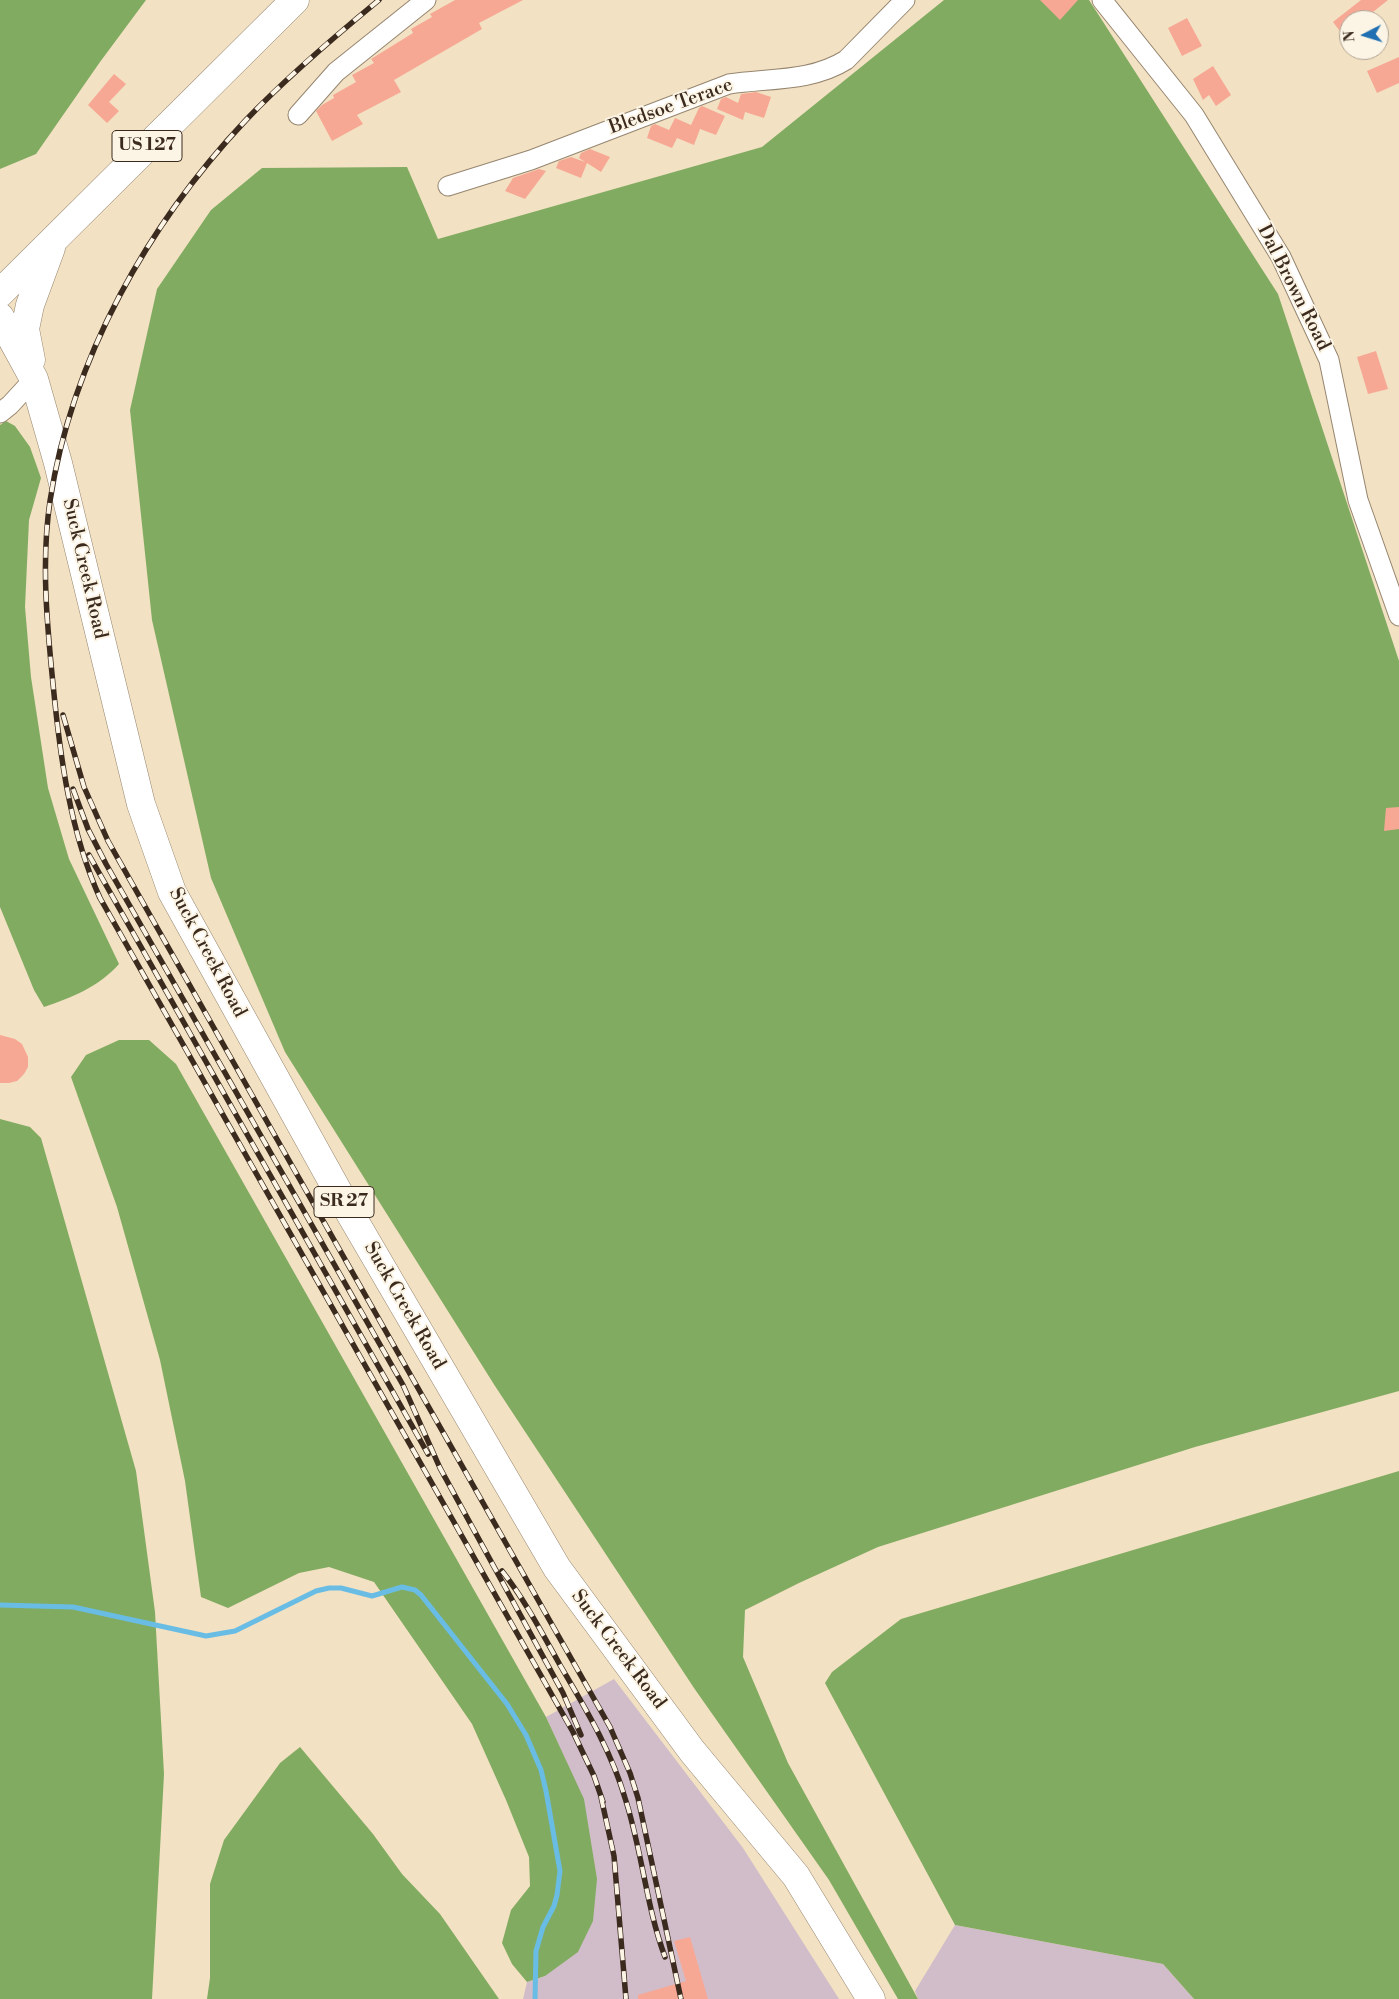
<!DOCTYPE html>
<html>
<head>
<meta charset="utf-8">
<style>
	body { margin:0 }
	#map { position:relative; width:1399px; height:1999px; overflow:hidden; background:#f2e1c2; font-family:"Libre Bodoni",serif }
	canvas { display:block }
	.north { position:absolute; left:1339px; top:10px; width:50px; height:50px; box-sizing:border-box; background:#fcf5e5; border:1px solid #afa495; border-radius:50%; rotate:265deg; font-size:14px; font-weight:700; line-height:20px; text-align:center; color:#3b2a1e }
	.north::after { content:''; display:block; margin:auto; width:18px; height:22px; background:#1f6fb2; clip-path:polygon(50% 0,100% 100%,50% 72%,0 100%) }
</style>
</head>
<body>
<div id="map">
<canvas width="1399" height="1999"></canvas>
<div class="north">N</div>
</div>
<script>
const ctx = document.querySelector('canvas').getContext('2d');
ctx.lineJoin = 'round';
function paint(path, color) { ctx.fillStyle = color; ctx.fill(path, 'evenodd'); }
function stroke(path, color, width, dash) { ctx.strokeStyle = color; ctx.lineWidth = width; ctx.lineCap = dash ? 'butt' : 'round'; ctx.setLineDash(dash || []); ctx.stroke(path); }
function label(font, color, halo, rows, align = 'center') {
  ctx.font = font + ' "Libre Bodoni",serif'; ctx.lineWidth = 4; ctx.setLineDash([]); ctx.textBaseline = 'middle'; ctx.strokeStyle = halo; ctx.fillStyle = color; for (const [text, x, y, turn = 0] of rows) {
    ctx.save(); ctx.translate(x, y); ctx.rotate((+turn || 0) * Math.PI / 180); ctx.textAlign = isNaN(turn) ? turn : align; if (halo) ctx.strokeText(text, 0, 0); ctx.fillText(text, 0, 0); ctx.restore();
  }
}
const industrial = new Path2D(`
	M614 1679 743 1848 839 1999H523L527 1982 545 1976 583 1799 546 1717Z
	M955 1925 1163 1964 1194 1999H918L915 1991Z`);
const forest = new Path2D(`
	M0 0H146L100 62 36 154 0 169Z
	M944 0H1089L1278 294 1399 661V1391L1195 1447 878 1547 799 1583 745 1610 743 1657 788 1763 918 1999H898L829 1880 694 1688 495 1386 285 1052 211 878 152 620 130 410 157 289 211 210 262 168 407 167 438 239 762 147Z
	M6 421 15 426 30 447 41 478 29 520 25 607 31 677 48 788 69 859 119 964C100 986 71 998 44 1007L34 990 0 907V425Z
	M119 1040H149L176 1064 546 1717 584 1799 597 1879 593 1921 578 1952 545 1976 527 1982 512 1964 502 1943 511 1910 530 1886 529 1857 506 1800 472 1724 374 1582 329 1567 299 1573 228 1608 201 1597 185 1481 160 1360 117 1207 71 1077 86 1055Z
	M0 1119 30 1127 41 1138 136 1471 155 1612 164 1774 152 1999H0Z
	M1399 1471V1999H1194L1163 1964 955 1925 825 1683 832 1672 901 1619Z
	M300 1747 373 1834 402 1874 440 1914 499 1999H207L210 1978V1884L224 1840 280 1763Z`);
const stream = new Path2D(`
	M0 1605 73 1607 206 1636 235 1631 316 1591 329 1588H341L372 1596 402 1587 415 1590 421 1595 507 1704 526 1735 541 1770 546 1791 560 1871 557 1895 554 1906 543 1927 536 1951 535 1999`);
const building = new Path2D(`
	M455 0H523L479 23 482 29 394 80 401 92 357 115 363 124 332 141 316 111 322 105 334 98 333 95 356 82 352 75 374 63 371 59 413 33 411 29 432 17 430 14Z
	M1040 0H1078L1060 20Z
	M1361 0H1388L1363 20H1349V43L1333 22Z
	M1187 18 1202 46 1182 56 1168 28Z
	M1399 57V83L1377 93 1367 71Z
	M1213 66 1231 95 1216 106 1209 95 1203 100 1193 79Z
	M114 74 126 84 109 102 119 111 107 123 88 105Z
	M756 92 771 97 764 118 745 112 743 120 717 109 721 99 726 97 738 103 741 94Z
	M702 106 725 116 716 135 695 127 700 129 694 145 677 138 672 148 647 138 651 126 655 124 669 130 675 118 691 125 699 108Z
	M590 149 610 157 601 172 587 163 581 178 556 168 559 161 571 157 585 162 579 158 581 153Z
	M539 169 546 171 525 199 505 191 513 178Z
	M1376 351 1388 389 1368 394 1357 357Z
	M1399 807V829L1384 831 1386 808Z
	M0 1035 15 1039 22 1044 28 1057V1067L24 1074 17 1081 9 1083H0Z
	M690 1937 708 1999H638V1995L686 1981 674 1941Z`);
const street = new Path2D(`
	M1102 0 1194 115 1281 257 1329 360 1358 500 1399 616
	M298 115 336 72 426 0
	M448 186 531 160 729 84C768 78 811 82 846 60L905 0
	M0 413 10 405 34 379`);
const primary = new Path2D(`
	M0 293 295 0
	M0 317 34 379 58 463 141 804 172 892 351 1215 557 1568 692 1751 796 1876 871 1999
	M31 360 25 329 30 305 51 248`);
const rail = new Path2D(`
	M379 0C333 38 287 77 246 120 148 224 72 358 50 501 41 562 47 624 53 684 60 756 70 832 100 898L573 1732 594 1776 603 1802
	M63 715 84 787 108 841 610 1727 630 1773 638 1798 681 1999
	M73 789 88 829 106 864 403 1385 440 1468 563 1693 581 1735
	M89 855 428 1454
	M502 1571C525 1600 542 1633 560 1665 585 1708 611 1750 625 1798 642 1850 646 1906 665 1957
	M601 1797 614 1856 626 1999`);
const shields = [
	[147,146,70],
	[344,1202,60]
];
const shieldNames = [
	["US 127",147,146],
	["SR 27",344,1202]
];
const streetNames = [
	["Bledsoe Terace",671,107,-20],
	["Dal Brown Road",1293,288,63],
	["Suck Creek Road",84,569,77],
	["Suck Creek Road",207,953,62],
	["Suck Creek Road",404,1306,60],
	["Suck Creek Road",618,1650,53]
];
paint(industrial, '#d1bdc9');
paint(forest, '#82ab62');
stroke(stream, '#69bde5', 5);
paint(building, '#f7a894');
stroke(street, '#968670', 21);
stroke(primary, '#968670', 29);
stroke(street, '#fff', 19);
stroke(primary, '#fff', 28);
stroke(rail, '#3b2a1e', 5.5);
stroke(rail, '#fcf5e5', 4, [11]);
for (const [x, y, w] of shields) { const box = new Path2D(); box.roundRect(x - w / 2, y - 15.5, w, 31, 4); ctx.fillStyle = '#fcf5e5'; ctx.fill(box); stroke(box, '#3b2a1e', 1); }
label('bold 18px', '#3b2a1e', null, shieldNames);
label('19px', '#3b2a1e', '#fcf5e5', streetNames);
</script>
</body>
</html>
